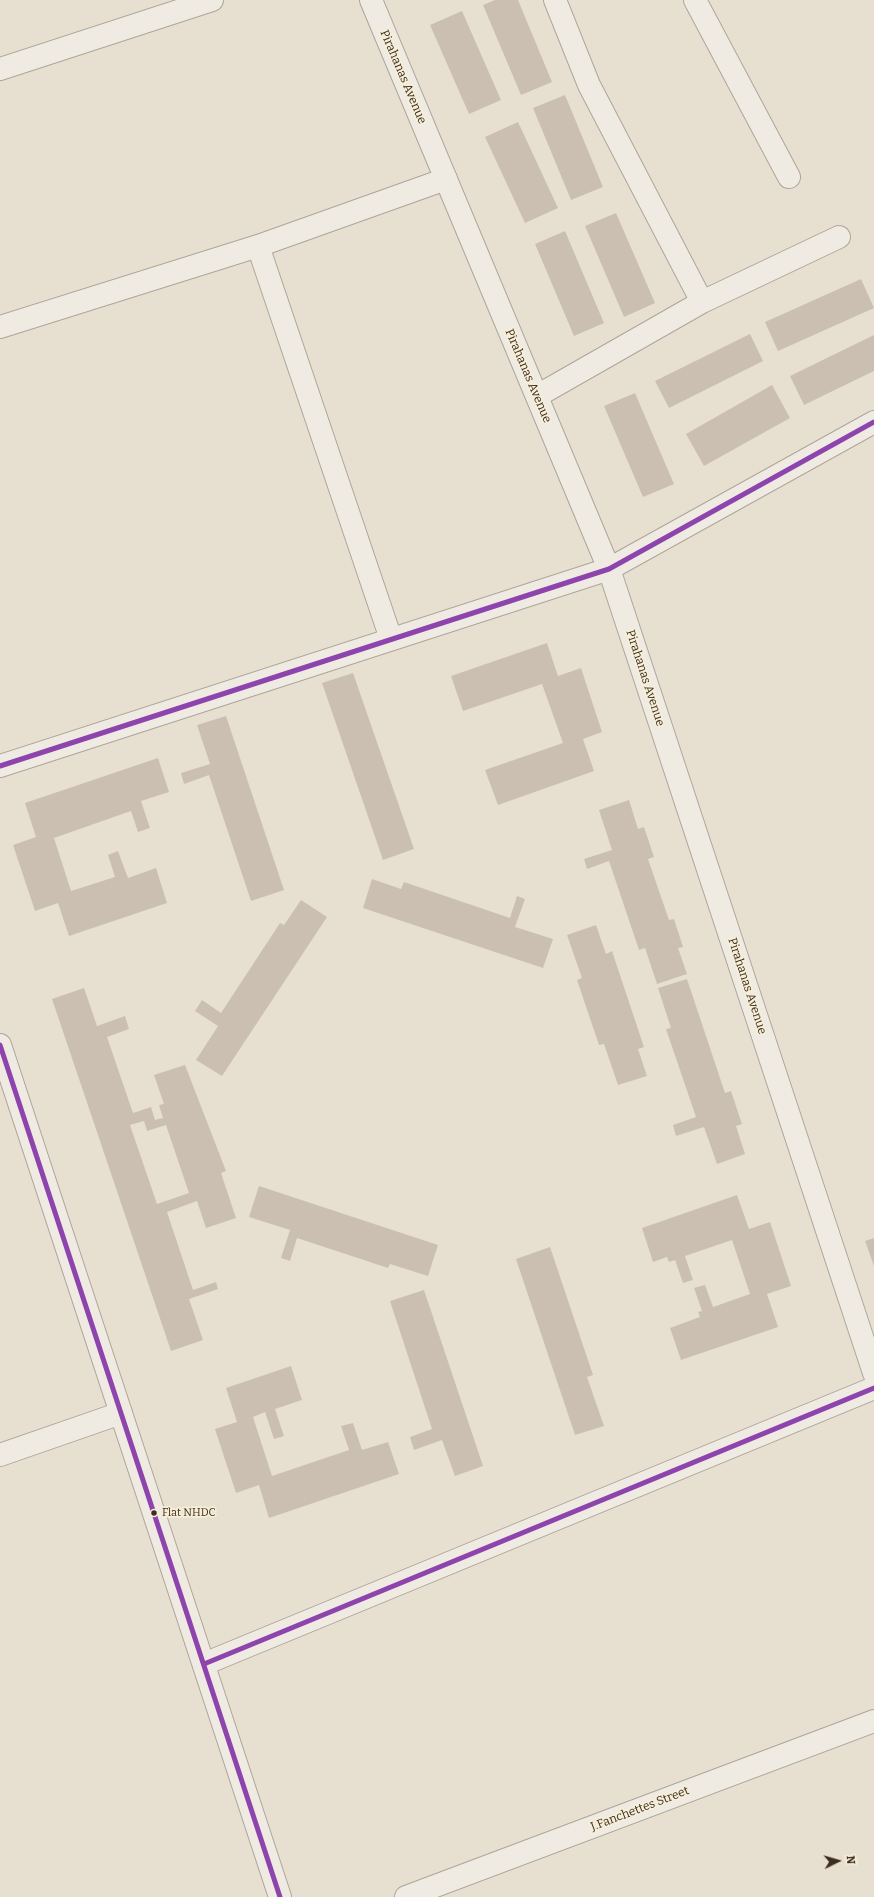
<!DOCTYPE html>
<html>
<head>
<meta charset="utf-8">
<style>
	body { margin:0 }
	#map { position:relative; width:874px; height:1897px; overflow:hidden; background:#e7e0d1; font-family:Bitter,serif }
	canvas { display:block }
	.north { position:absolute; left:818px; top:1841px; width:40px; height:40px; -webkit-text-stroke:3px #f7eed8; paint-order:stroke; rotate:85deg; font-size:11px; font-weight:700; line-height:16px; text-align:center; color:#3d2e20 }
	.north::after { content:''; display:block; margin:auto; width:14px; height:18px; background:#3d2e20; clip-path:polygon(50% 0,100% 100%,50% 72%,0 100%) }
</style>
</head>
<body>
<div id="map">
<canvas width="874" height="1897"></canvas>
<div class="north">N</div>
</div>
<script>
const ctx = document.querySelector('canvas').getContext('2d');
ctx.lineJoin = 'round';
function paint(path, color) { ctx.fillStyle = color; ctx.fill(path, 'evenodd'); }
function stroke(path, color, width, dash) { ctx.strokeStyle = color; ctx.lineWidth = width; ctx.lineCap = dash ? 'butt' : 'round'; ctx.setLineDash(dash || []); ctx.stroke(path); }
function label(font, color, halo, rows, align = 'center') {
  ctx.font = font + ' Bitter,serif'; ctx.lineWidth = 3.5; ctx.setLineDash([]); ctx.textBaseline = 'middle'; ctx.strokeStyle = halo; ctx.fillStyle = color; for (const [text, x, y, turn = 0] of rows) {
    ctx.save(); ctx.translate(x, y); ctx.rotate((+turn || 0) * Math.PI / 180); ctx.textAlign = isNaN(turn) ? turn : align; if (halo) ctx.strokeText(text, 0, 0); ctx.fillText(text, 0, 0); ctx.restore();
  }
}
const building = new Path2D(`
	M495 0H518L552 82 521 95 483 5Z
	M462 11 501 100 469 114 430 25Z
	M565 95 603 187 571 200 533 108Z
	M518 122 558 208 525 223 485 137Z
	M616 213 655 303 624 317 585 226Z
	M565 231 604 323 574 336 535 244Z
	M861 279 874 308 778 351 765 322Z
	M750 334 763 361 669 408 655 381Z
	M874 335V371L804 405 790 376Z
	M772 385 790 418 704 466 686 434Z
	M635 393 674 484 643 497 604 406Z
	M547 643 558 676 581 668 602 732 583 739 594 771 498 805 485 770 563 743 542 684 463 711 451 676Z
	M353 673 414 849 383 860 322 683Z
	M226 716 284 890 251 901 209 775 184 784 181 773 210 764 197 725Z
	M158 758 169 792 141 801 150 828 138 832 131 811 54 838 71 891 115 877 108 855 118 851 128 878 156 868 167 903 69 936 58 903 35 911 13 845 36 837 25 803Z
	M629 800 638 829 644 827 654 857 648 859 669 920 674 919 683 947 678 948 687 974 657 984 645 948 639 950 609 861 587 869 584 859 612 850 599 810Z
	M372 879 401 889 404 882 510 918 517 896 525 899 515 927 553 939 543 968 363 908Z
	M301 900 327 917 222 1076 196 1060 218 1026 195 1011 202 1000 221 1013 280 923 284 925Z
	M596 925 606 954 612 951 644 1047 638 1049 647 1076 618 1085 604 1044 599 1045 577 980 582 978 567 935Z
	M687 979 725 1093 731 1091 742 1124 736 1126 745 1154 717 1164 704 1127 676 1136 673 1125 696 1117 666 1029 671 1028 658 988Z
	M84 988 97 1026 125 1016 129 1029 107 1037 133 1113 151 1107 155 1120 163 1118 159 1105 164 1104 154 1075 185 1065 226 1171 221 1173 236 1218 206 1228 197 1201 167 1212 193 1290 216 1282 218 1289 189 1299 203 1340 171 1351 52 999ZM144 1121 147 1131 166 1125 189 1193 157 1204 130 1125Z
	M259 1186 438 1245 428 1276 390 1264 388 1268 297 1238 290 1261 281 1258 290 1230 249 1217Z
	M737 1195 749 1229 770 1222 791 1286 767 1294 778 1327 681 1360 670 1328 700 1317 698 1312 702 1311 694 1288 705 1285 713 1307 750 1294 732 1240 685 1256 693 1280 683 1283 675 1260 669 1262 667 1257 653 1262 642 1228Z
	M874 1238V1266L865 1241Z
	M550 1247 593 1375 587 1377 604 1426 575 1435 516 1259Z
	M424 1290 483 1466 455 1476 442 1440 414 1450 410 1437 432 1429 390 1301Z
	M291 1366 302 1400 275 1409 284 1436 274 1439 265 1412 253 1417 272 1476 349 1450 341 1426 353 1423 362 1450 388 1442 399 1474 269 1518 259 1485 236 1493 215 1429 237 1422 226 1388Z`);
const minor = new Path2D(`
	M555 0 589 85 702 302
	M695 0 789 177
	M258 246 391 639
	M0 327 258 246 446 179
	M537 396 702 302 839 237
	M0 766 609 569 874 422
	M0 1455 121 1413
	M406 1897 874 1721`);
const tertiary = new Path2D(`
	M371 0 609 569 874 1373
	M0 69 212 0
	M0 1045 280 1897
	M204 1664 874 1388`);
const bus1 = new Path2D(`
	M0 766 609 569 874 422
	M0 1045 280 1897
	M204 1664 874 1388`);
const markers = [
	[154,1513,3.5,"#3d2e20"]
];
const busNames = [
	["Flat NHDC",162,1513]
];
const streetNames = [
	["Pirahanas Avenue",403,77,67],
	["Pirahanas Avenue",528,376,67],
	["Pirahanas Avenue",645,678,72],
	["Pirahanas Avenue",747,986,72],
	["J.Fanchettes Street",640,1809,-21]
];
paint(building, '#cbbfb2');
stroke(minor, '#ada599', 24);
stroke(tertiary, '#ada599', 24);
stroke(minor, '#efebe3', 22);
stroke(tertiary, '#efebe3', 22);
stroke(bus1, '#8e44ad', 5);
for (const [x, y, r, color] of markers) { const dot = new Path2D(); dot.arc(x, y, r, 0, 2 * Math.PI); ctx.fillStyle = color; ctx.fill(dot); stroke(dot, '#f7eed8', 1.5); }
label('11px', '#3d2e20', '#f7eed8', busNames, 'left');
label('12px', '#3d2e20', '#f7eed8', streetNames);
</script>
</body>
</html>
